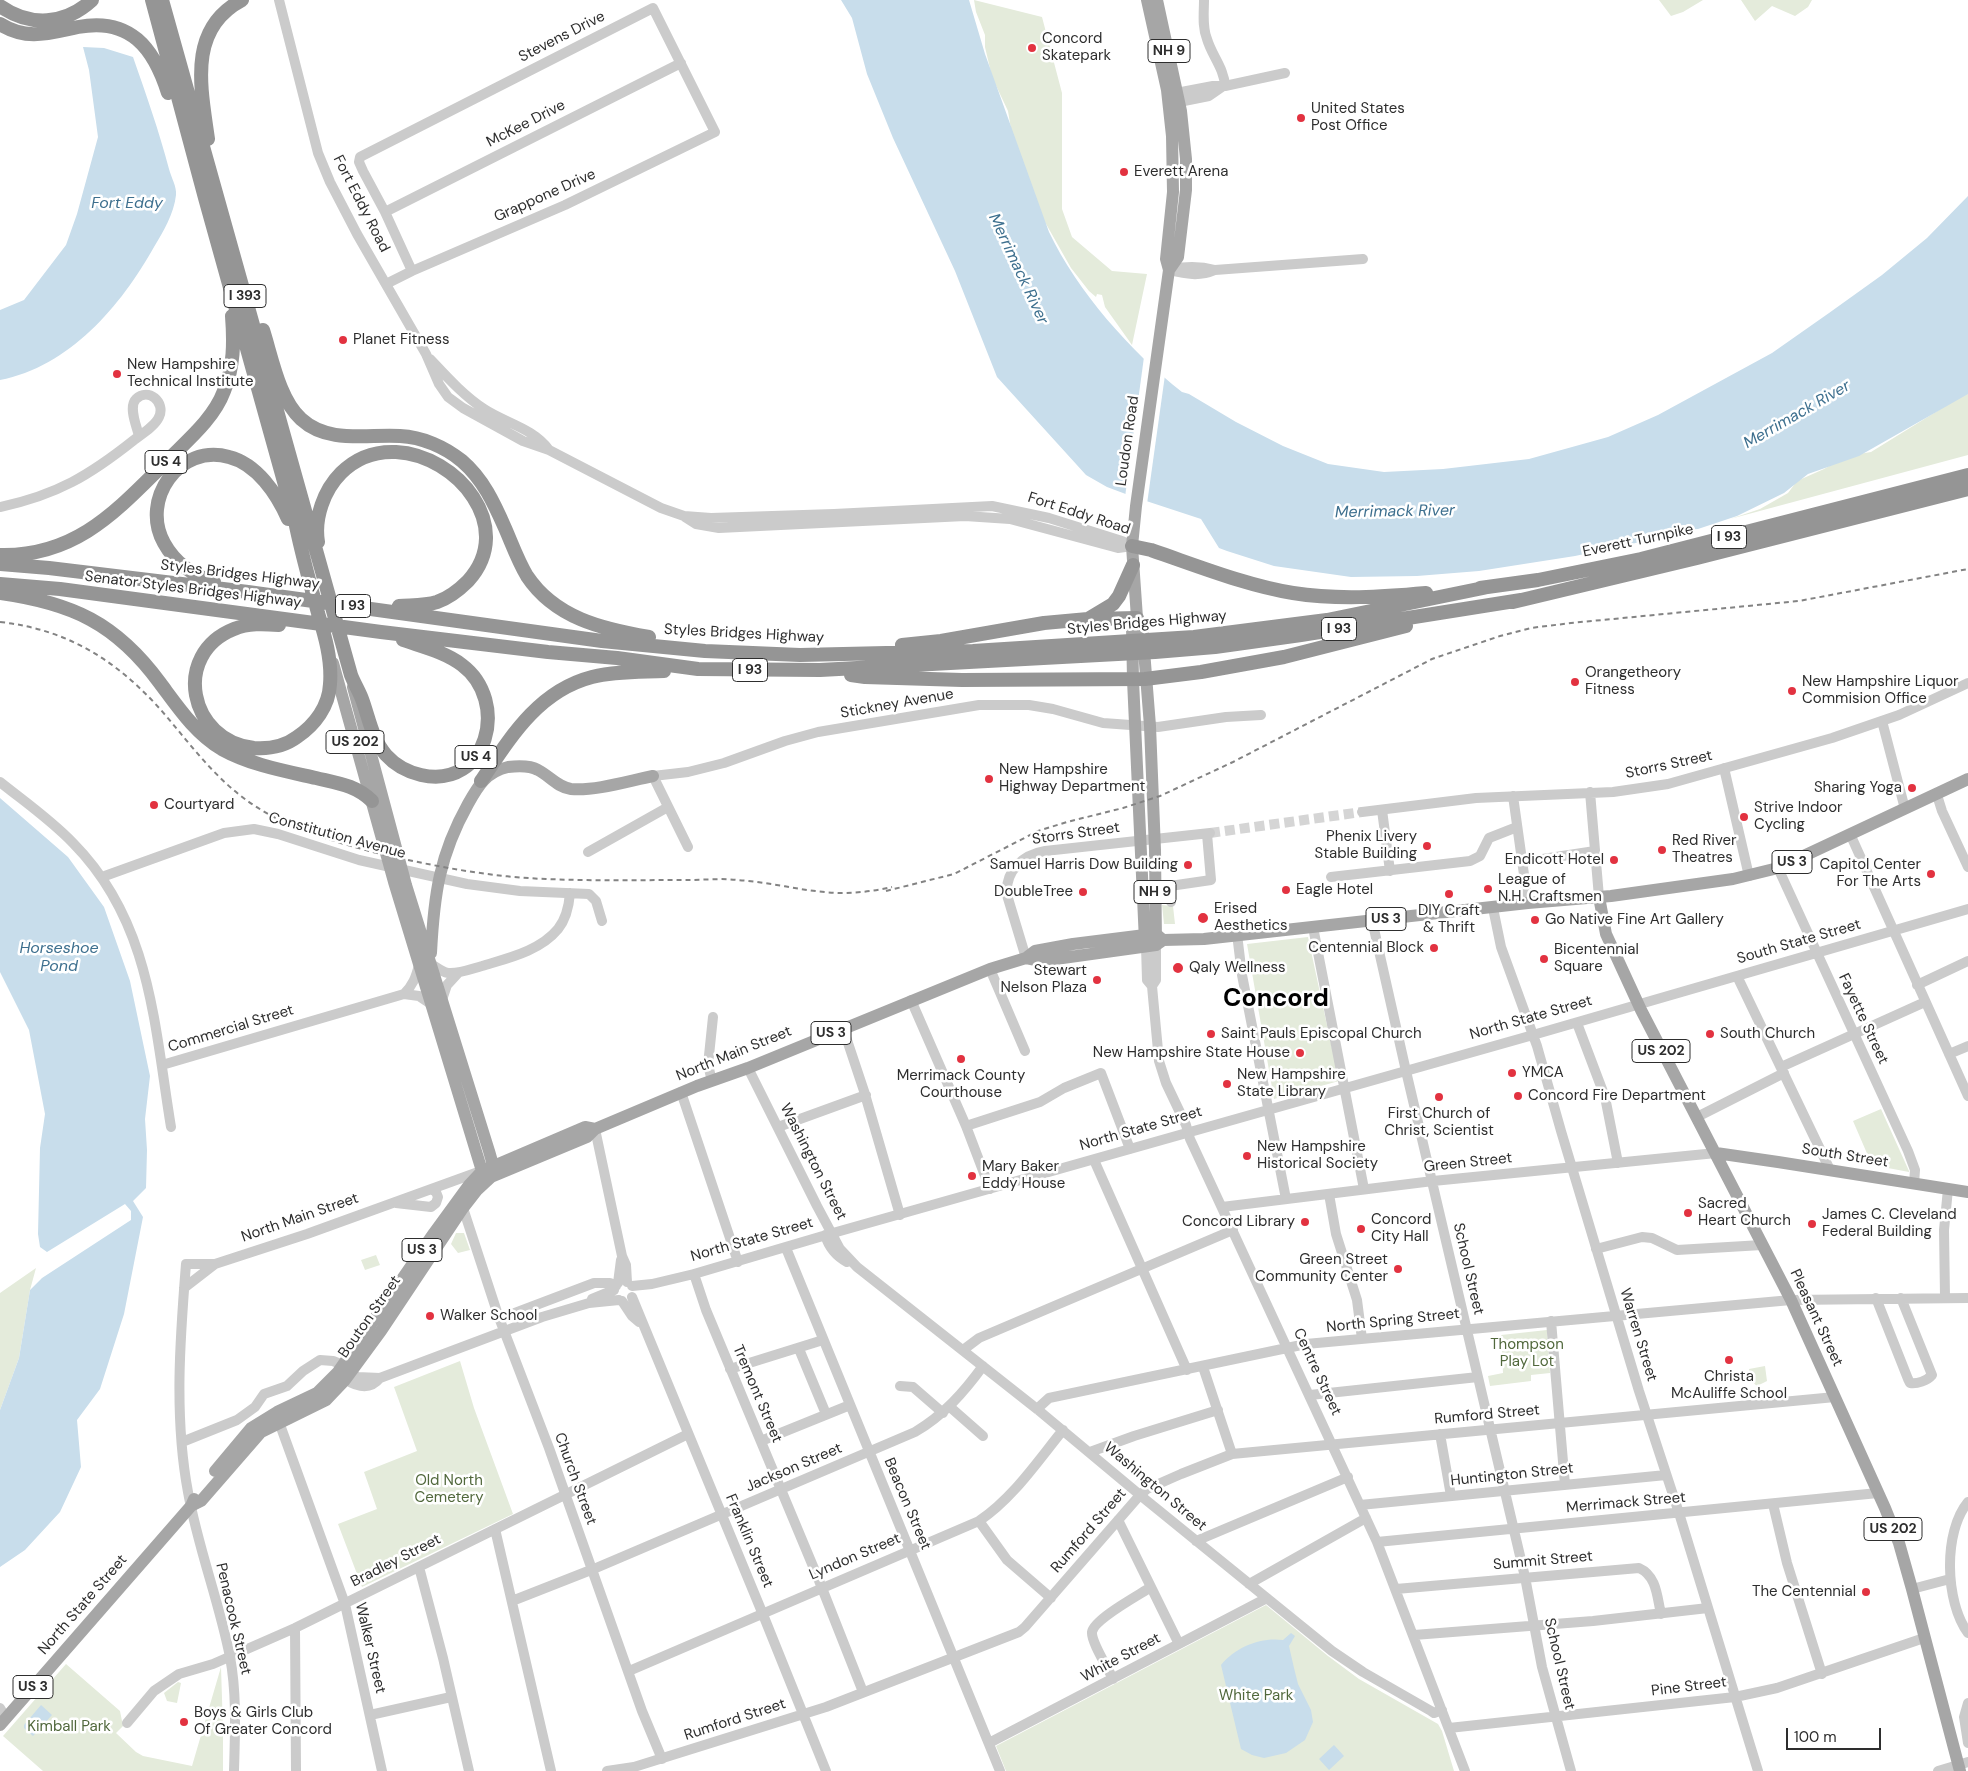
<!DOCTYPE html>
<html>
<head>
<meta charset="utf-8">
<style>
	body { margin:0 }
	#map { position:relative; width:1968px; height:1771px; overflow:hidden; background:#fff; font-family:"DM Sans",sans-serif }
	canvas { display:block }
	.scale { position:absolute; left:1786px; top:1728px; width:95px; height:22px; box-sizing:border-box; border:2px solid #2e2e2e; border-top:0; padding-left:6px; font-size:15px; line-height:18px; white-space:nowrap; color:#2e2e2e; -webkit-text-stroke:4px #fff; paint-order:stroke }
</style>
</head>
<body>
<div id="map">
<canvas width="1968" height="1771"></canvas>
<div class="scale">100 m</div>
</div>
<script>
const ctx = document.querySelector('canvas').getContext('2d');
ctx.lineJoin = 'round';
function paint(path, color) { ctx.fillStyle = color; ctx.fill(path, 'evenodd'); }
function stroke(path, color, width, dash) { ctx.strokeStyle = color; ctx.lineWidth = width; ctx.lineCap = dash ? 'butt' : 'round'; ctx.setLineDash(dash || []); ctx.stroke(path); }
function label(font, color, halo, rows, align = 'center') {
  ctx.font = font + ' "DM Sans",sans-serif'; ctx.lineWidth = 5; ctx.setLineDash([]); ctx.textBaseline = 'middle'; ctx.strokeStyle = halo; ctx.fillStyle = color; for (const [text, x, y, turn = 0] of rows) {
    ctx.save(); ctx.translate(x, y); ctx.rotate((+turn || 0) * Math.PI / 180); ctx.textAlign = isNaN(turn) ? turn : align; if (halo) ctx.strokeText(text, 0, 0); ctx.fillText(text, 0, 0); ctx.restore();
  }
}
const green = new Path2D(`
	M974 0 1042 17 1062 93V209L1072 237 1112 271 1147 274 1132 345 1105 307 1102 295 1097 294 1096 297 1089 291 1071 268 1037 208 1011 129 1008 111 992 77 985 47V35L976 12Z
	M1659 0H1703L1683 12 1671 16Z
	M1741 0H1812L1808 7 1795 16 1772 6 1755 21Z
	M1968 392V455L1730 519 1760 509 1788 493 1797 481 1824 469 1847 456 1871 452Z
	M1162 905 1173 906 1175 924H1164Z
	M1308 937 1339 1081 1274 1099 1247 944Z
	M1881 1109 1909 1171V1172L1872 1165 1853 1121Z
	M456 1233H464L470 1250 458 1253 451 1244Z
	M376 1255 380 1265 365 1270 361 1260Z
	M36 1268 30 1290 19 1358 0 1410V1293Z
	M1547 1330 1550 1373 1531 1375V1381L1490 1386 1488 1376 1503 1373 1501 1335Z
	M460 1361 474 1408 513 1514 362 1587 338 1524 377 1509 364 1472 417 1451 394 1387Z
	M1765 1366 1767 1381 1757 1386C1751 1382 1750 1375 1749 1369Z
	M1266 1605 1328 1656 1359 1679 1438 1724 1442 1731 1454 1771H1006L996 1746Z
	M66 1664 120 1711 123 1726 116 1733 136 1752 143 1756 192 1766 221 1667 223 1730V1771H43L3 1736Z
	M178 1682 181 1683 177 1703 167 1701 164 1693Z`);
const water = new Path2D(`
	M841 0H969L985 54 1049 232C1077 291 1131 352 1182 392L1189 394 1236 422 1283 446 1328 464 1384 472 1443 469 1529 459 1608 437 1658 415 1772 353 1829 313 1882 275 1927 238 1968 196V394L1859 456 1808 474 1784 493 1737 516 1698 529 1684 530 1659 538 1575 556 1479 571 1417 576 1351 577 1274 566 1227 551 1219 548 1201 519 1131 496 1107 487 1086 475 997 377 955 271 893 138 867 74 852 18Z
	M83 47 104 48 133 57C146 94 159 131 169 169 171 177 177 187 176 195 174 214 163 232 154 247 121 306 69 367 0 380V310L24 300 66 245 77 214 98 137 89 70Z
	M0 798 68 857 104 907 130 981 150 1076 145 1119 147 1150 146 1188 133 1201 143 1217 124 1314 100 1389 77 1420 81 1467 60 1512 25 1550 0 1567V1410L19 1358 30 1290 42 1278 131 1220V1211L125 1204 47 1252 40 1247 38 1234 40 1148 45 1114 29 1030 0 972Z
	M1291 1633 1295 1636 1289 1646 1294 1668 1298 1684 1311 1710 1313 1722 1305 1740 1286 1753 1264 1758 1252 1755 1241 1749 1221 1665C1236 1647 1260 1637 1283 1640Z
	M41 1705 52 1715 33 1736 24 1728V1725Z
	M1334 1745 1344 1756 1329 1770 1319 1759Z`);
const pier = new Path2D(`
	M1144 357 1165 375 1147 504 1125 497Z`);
const minorTunnel = new Path2D(`
	M1210 833 1362 812`);
const minor = new Path2D(`
	M279 0 318 153 330 182 357 234 426 354 439 384 448 397 463 408 523 441 549 450 661 508 684 516 711 518 834 514 992 506 1049 518 1122 541 1132 546
	M1204 0C1204 13 1202 27 1207 39 1212 56 1224 68 1225 86
	M1171 94 1213 86H1225L1285 73
	M1174 103 1209 96 1222 87
	M385 212 681 63
	M1172 269C1188 266 1200 266 1215 270
	M1169 270C1186 274 1199 277 1215 270L1363 259
	M386 284 412 271 565 205 715 132 653 8 360 157 359 162 363 171 385 212 412 271
	M430 359C447 377 463 395 484 409 505 423 533 428 549 450
	M0 507C57 495 90 475 134 440 142 434 155 426 159 417 166 402 148 387 136 399 128 407 137 427 139 436
	M685 517 696 524 719 528 965 516 1010 519 1118 548 1132 546
	M1882 721 1905 809
	M1724 768 1749 876
	M0 782C25 802 51 820 73 843 151 922 154 1024 171 1127
	M1590 792 1599 897
	M1937 795 1942 811 1968 867
	M1513 796 1528 903
	M1382 810 1390 871
	M1362 812 1476 798 1613 792 1668 784 1832 738 1899 715 1968 683
	M1851 836 1968 1096
	M688 847 653 776 688 772 724 763 785 741 818 732 979 705H1029L1053 709 1103 723 1158 727 1226 717 1261 715
	M588 852 668 807
	M1523 862 1595 851
	M1778 868 1908 1151 1915 1170 1914 1183
	M102 877 224 833 254 829 278 834 359 860 467 884 520 891 589 894 596 901 602 921
	M1331 877 1470 861 1480 856 1489 838 1517 827
	M1171 902 1170 886 1211 880 1207 834
	M1493 908 1501 947 1537 1046 1561 1131 1639 1391 1679 1513 1758 1771
	M1372 920 1406 1071 1525 1577 1542 1667 1571 1771
	M1313 927 1364 1189
	M1237 934 1242 975 1286 1199
	M1156 945V980L1152 986 1153 997 1159 1061 1166 1083 1186 1125 1190 1139 1377 1542 1465 1771
	M1146 946 1147 980 1152 986
	M1026 958 1007 895C1005 871 1022 855 1045 851L1210 833
	M431 964C436 967 442 972 448 973 459 974 471 969 482 966 508 958 540 951 558 929 566 919 569 906 570 893
	M990 969 1025 1051
	M1737 976 1830 1170
	M1917 985 1968 961
	M404 994C413 985 416 977 419 965
	M442 1000 447 985 458 973
	M911 1000 966 1126 990 1189
	M1577 1023 1605 1097 1618 1163
	M843 1028 864 1091 900 1215
	M1949 1054 1968 1046
	M162 1065 404 994 419 996 431 1004
	M1781 1067 1925 1002
	M748 1068 817 1206 840 1249 857 1267 1037 1409 1146 1500 1332 1651 1363 1672 1431 1711 1434 1713 1442 1710
	M712 1081 708 1065 713 1017
	M681 1092 738 1262
	M1697 1117 1784 1073
	M966 1126 1040 1102 1064 1088 1101 1073 1130 1149
	M778 1127 866 1095
	M595 1129 622 1256 626 1265 627 1282
	M1094 1160 1187 1370
	M1329 1194 1336 1234 1357 1300 1362 1339
	M396 1203 431 1207 436 1203 438 1197 436 1192 431 1189
	M1222 1207 1433 1181 1716 1153
	M463 1208 498 1315 549 1448 642 1711 662 1759
	M825 1235C829 1248 836 1256 847 1262
	M786 1248 1000 1771
	M1596 1249 1642 1237 1652 1238 1677 1250 1762 1245
	M215 1264H186C180 1339 174 1417 188 1492 198 1548 219 1601 230 1657 237 1694 235 1734 234 1771
	M694 1274 706 1310 820 1583 863 1692
	M618 1283 621 1260
	M632 1286 652 1284 694 1274 833 1233 1533 1035 1968 909
	M184 1288 215 1264 307 1234 481 1171
	M632 1297 764 1617 826 1771
	M1945 1297 1944 1230 1948 1189
	M1876 1298 1908 1379 1910 1383C1917 1384 1927 1381 1932 1375L1901 1298
	M592 1299 614 1290
	M622 1301 632 1316 639 1322
	M499 1319 594 1283H610L616 1286
	M1551 1321 1565 1485
	M799 1349 826 1414
	M963 1350 979 1338 1233 1230
	M1203 1367 1232 1454
	M730 1369 823 1340
	M341 1375C352 1386 369 1392 380 1378
	M900 1386 913 1387 943 1413
	M1310 1395 1478 1377
	M950 1407 983 1436
	M1037 1409 1049 1398 1306 1344 1791 1300 1968 1298
	M279 1422 345 1604 382 1771
	M1440 1434 1451 1496
	M761 1441 850 1405
	M182 1442 237 1420 255 1407 264 1394 287 1386 303 1371 320 1360 333 1361 343 1365 357 1377 380 1378 542 1317 589 1303 619 1300
	M1090 1452 1134 1436 1218 1410
	M1968 1502C1943 1532 1945 1602 1968 1633
	M1773 1504 1787 1563 1822 1674
	M1360 1505 1666 1475
	M1118 1520 1179 1644
	M979 1521 1007 1560 1051 1598
	M495 1529 551 1771
	M1196 1541 1348 1477
	M1377 1542 1878 1493
	M419 1567 443 1658 469 1771
	M1249 1584 1366 1518
	M1396 1589 1639 1568C1657 1576 1657 1597 1661 1614
	M1912 1589 1950 1579
	M512 1601 596 1568 915 1432C944 1415 964 1392 983 1366
	M295 1628 296 1771
	M1414 1635 1593 1621 1708 1608
	M629 1671 979 1521C1013 1498 1037 1462 1063 1430
	M1113 1679C1108 1668 1091 1642 1092 1632 1094 1619 1139 1595 1151 1587
	M1968 1703 1964 1717 1968 1743
	M0 1708 6 1718
	M370 1715 451 1697
	M127 1723 154 1691 179 1674 213 1664 295 1628 688 1434
	M1449 1728 1735 1697 1777 1688 1924 1638
	M989 1743 1267 1598
	M607 1771 634 1767 826 1707 1019 1632 1025 1627 1140 1495 1147 1489 1181 1474 1232 1454 1835 1397
	M1938 1771 1968 1762`);
const major = new Path2D(`
	M1147 0 1167 90 1172 136 1173 192 1166 259 1169 270 1136 506 1132 546 1137 618 1142 625 1150 726 1155 850 1156 942
	M1157 0 1181 111 1186 159V190L1178 257 1169 270
	M1137 618 1132 626 1133 680 1145 941
	M333 663 394 882 482 1171 487 1174
	M353 687 406 885 489 1151 493 1165 492 1172
	M1599 897 1606 934 1641 1010 1791 1300 1885 1508 1899 1543 1912 1589 1960 1771
	M431 953C434 895 439 856 468 804 478 786 486 772 508 767 517 766 531 766 538 770 550 776 557 787 571 789 596 791 628 781 653 776
	M1026 958 1041 961 1156 945 1163 940 1204 939 1528 903 1611 896 1733 879 1778 868 1968 779
	M1716 1153 1778 1162 1968 1192
	M215 1471 251 1428 277 1412 317 1393 338 1372 434 1233 469 1185 482 1171 585 1127 595 1129
	M191 1506 201 1501 261 1432 326 1400 345 1380 381 1331 463 1208 477 1190 491 1177 587 1137 595 1129 697 1086 748 1068 990 969 1026 958 1035 951 1073 944 1145 935 1156 934 1163 940
	M0 1725 191 1506 194 1499`);
const highway = new Path2D(`
	M152 0 205 198 295 521C301 552 310 583 318 613 325 636 332 660 330 684 329 706 315 725 297 737 285 746 269 749 254 748 189 741 171 654 234 629 248 623 264 624 279 625
	M162 0 351 675C354 683 359 691 362 699 369 718 372 739 386 755 395 765 408 772 421 775 488 790 510 701 462 665 445 652 423 647 403 640
	M0 6C30 27 65 25 92 0
	M0 24C27 41 49 33 78 27 130 17 154 48 168 93
	M208 139C201 88 187 29 242 0
	M263 330C272 358 279 399 301 419 328 444 367 434 400 436 422 437 445 447 462 461 483 479 494 503 505 528 512 544 518 561 527 576 555 618 602 629 649 637
	M318 542C314 518 324 490 341 473 356 458 375 451 396 452 457 455 517 527 468 581 459 590 449 598 437 602 424 606 411 605 399 606
	M1132 546 1151 550C1198 566 1245 585 1293 593 1337 600 1382 597 1426 593
	M0 555C78 557 119 508 169 459 189 439 214 418 224 391 234 367 234 342 232 316
	M0 564 49 568 248 592 602 641 705 651 800 655 973 651 1194 637 1327 620 1488 587
	M214 582C192 575 175 563 164 543 140 500 179 443 229 457 257 464 277 494 288 519
	M0 584 60 589 381 632 548 652 617 658 698 669 820 670 1155 652 1215 647 1301 635 1521 600
	M1480 588 1538 580 1641 559 1968 475
	M0 593C72 603 116 623 160 683 178 707 195 733 222 749 251 765 285 771 316 778 337 783 356 785 372 801
	M1513 602 1697 558 1968 489
	M1092 619 1137 618
	M902 645 941 641 1044 623 1088 619 1113 604 1119 596 1133 565
	M851 675 865 677 962 680 1145 679 1201 672 1284 657 1406 626
	M481 781C510 738 538 691 592 677 615 671 640 672 664 671`);
const rail = new Path2D(`
	M0 622C74 630 126 667 172 723 197 753 221 784 255 806 292 830 335 842 377 853 433 866 489 877 546 879 594 881 641 880 688 880 704 880 721 878 737 880 771 882 805 892 839 893 857 893 875 891 892 887
	M886 891 954 874 1038 831 1067 822 1123 808 1160 796 1233 762 1432 659 1500 636 1531 628 1571 623 1799 601 1968 569`);
const markers = [
	[1032,48,5,"#e23240"],
	[1301,118,5,"#e23240"],
	[1124,172,5,"#e23240"],
	[343,340,5,"#e23240"],
	[117,374,5,"#e23240"],
	[1575,682,5,"#e23240"],
	[1792,691,5,"#e23240"],
	[989,779,5,"#e23240"],
	[1912,788,5,"#e23240"],
	[154,805,5,"#e23240"],
	[1744,817,5,"#e23240"],
	[1427,846,5,"#e23240"],
	[1662,850,5,"#e23240"],
	[1614,860,5,"#e23240"],
	[1188,865,5,"#e23240"],
	[1931,874,5,"#e23240"],
	[1488,889,5,"#e23240"],
	[1286,890,5,"#e23240"],
	[1083,892,5,"#e23240"],
	[1449,894,5,"#e23240"],
	[1203,918,6,"#e23240"],
	[1535,920,5,"#e23240"],
	[1434,948,5,"#e23240"],
	[1544,959,5,"#e23240"],
	[1178,968,6,"#e23240"],
	[1097,980,5,"#e23240"],
	[1211,1034,5,"#e23240"],
	[1710,1034,5,"#e23240"],
	[1300,1053,5,"#e23240"],
	[961,1059,5,"#e23240"],
	[1512,1073,5,"#e23240"],
	[1227,1084,5,"#e23240"],
	[1518,1096,5,"#e23240"],
	[1439,1097,5,"#e23240"],
	[1247,1156,5,"#e23240"],
	[972,1176,5,"#e23240"],
	[1688,1213,5,"#e23240"],
	[1305,1222,5,"#e23240"],
	[1812,1224,5,"#e23240"],
	[1361,1229,5,"#e23240"],
	[1398,1269,5,"#e23240"],
	[430,1316,5,"#e23240"],
	[1729,1360,5,"#e23240"],
	[1866,1592,5,"#e23240"],
	[184,1722,5,"#e23240"]
];
const shields = [
	[1169,51,42],
	[245,296,42],
	[166,462,42],
	[1729,537,35],
	[353,606,35],
	[1339,629,35],
	[750,670,35],
	[355,742,58],
	[476,757,42],
	[1792,862,40],
	[1155,892,42],
	[1386,919,40],
	[831,1033,40],
	[1661,1051,58],
	[422,1250,40],
	[1893,1529,58],
	[33,1687,40]
];
const shieldNames = [
	["NH 9",1169,51],
	["I 393",245,296],
	["US 4",166,462],
	["I 93",1729,537],
	["I 93",353,606],
	["I 93",1339,629],
	["I 93",750,670],
	["US 202",355,742],
	["US 4",476,757],
	["US 3",1792,862],
	["NH 9",1155,892],
	["US 3",1386,919],
	["US 3",831,1033],
	["US 202",1661,1051],
	["US 3",422,1250],
	["US 202",1893,1529],
	["US 3",33,1687]
];
const streetNames = [
	["Stevens Drive",562,37,-27],
	["McKee Drive",526,124,-27],
	["Grappone Drive",545,196,-24],
	["Fort Eddy Road",361,204,63],
	["Loudon Road",1128,441,-82],
	["Fort Eddy Road",1079,514,18],
	["Everett Turnpike",1638,541,-12],
	["Styles Bridges Highway",240,575,7],
	["Senator Styles Bridges Highway",193,590,7],
	["Styles Bridges Highway",1147,623,-5],
	["Styles Bridges Highway",744,634,3],
	["Stickney Avenue",897,704,-10],
	["Storrs Street",1669,765,-12],
	["Storrs Street",1076,834,-8],
	["Constitution Avenue",337,836,15],
	["South State Street",1799,942,-16],
	["North State Street",1531,1018,-16],
	["Fayette Street",1863,1019,65],
	["Commercial Street",231,1029,-17],
	["North Main Street",734,1054,-22],
	["North State Street",1141,1129,-16],
	["South Street",1845,1156,9],
	["Washington Street",813,1162,63],
	["Green Street",1468,1163,-6],
	["North Main Street",300,1218,-19],
	["North State Street",752,1240,-16],
	["School Street",1468,1269,77],
	["Bouton Street",370,1317,-55],
	["Pleasant Street",1816,1318,65],
	["North Spring Street",1393,1321,-6],
	["Warren Street",1638,1335,73],
	["Centre Street",1317,1372,65],
	["Tremont Street",757,1394,67],
	["Rumford Street",1487,1415,-5],
	["Jackson Street",794,1468,-23],
	["Huntington Street",1512,1475,-6],
	["Church Street",575,1479,70],
	["Washington Street",1155,1487,40],
	["Merrimack Street",1626,1503,-5],
	["Beacon Street",907,1504,67],
	["Rumford Street",1089,1531,-49],
	["Franklin Street",749,1541,67],
	["Lyndon Street",855,1557,-23],
	["Bradley Street",396,1561,-27],
	["Summit Street",1543,1561,-5],
	["North State Street",83,1605,-49],
	["Penacook Street",233,1619,77],
	["Walker Street",370,1648,77],
	["White Street",1121,1658,-28],
	["School Street",1559,1664,77],
	["Pine Street",1689,1687,-7],
	["Rumford Street",735,1720,-18]
];
const poiNames = [
	["Concord",1042,39],
	["Skatepark",1042,56],
	["United States",1311,109],
	["Post Office",1311,126],
	["Everett Arena",1134,172],
	["Planet Fitness",353,340],
	["New Hampshire",127,365],
	["Technical Institute",127,382],
	["Orangetheory",1585,673],
	["Fitness",1585,690],
	["New Hampshire Liquor",1802,682],
	["Commision Office",1802,699],
	["New Hampshire",999,770],
	["Highway Department",999,787],
	["Sharing Yoga",1902,788,"right"],
	["Courtyard",164,805],
	["Strive Indoor",1754,808],
	["Cycling",1754,825],
	["Phenix Livery",1417,837,"right"],
	["Stable Building",1417,854,"right"],
	["Red River",1672,841],
	["Theatres",1672,858],
	["Endicott Hotel",1604,860,"right"],
	["Samuel Harris Dow Building",1178,865,"right"],
	["Capitol Center",1921,865,"right"],
	["For The Arts",1921,882,"right"],
	["League of",1498,880],
	["N.H. Craftsmen",1498,897],
	["Eagle Hotel",1296,890],
	["DoubleTree",1073,892,"right"],
	["Erised",1214,909],
	["Aesthetics",1214,926],
	["DIY Craft",1449,911,"center"],
	["& Thrift",1449,928,"center"],
	["Go Native Fine Art Gallery",1545,920],
	["Centennial Block",1424,948,"right"],
	["Bicentennial",1554,950],
	["Square",1554,967],
	["Qaly Wellness",1189,968],
	["Stewart",1087,971,"right"],
	["Nelson Plaza",1087,988,"right"],
	["Saint Pauls Episcopal Church",1221,1034],
	["South Church",1720,1034],
	["New Hampshire State House",1290,1053,"right"],
	["YMCA",1522,1073],
	["New Hampshire",1237,1075],
	["State Library",1237,1092],
	["Merrimack County",961,1076,"center"],
	["Courthouse",961,1093,"center"],
	["Concord Fire Department",1528,1096],
	["First Church of",1439,1114,"center"],
	["Christ, Scientist",1439,1131,"center"],
	["New Hampshire",1257,1147],
	["Historical Society",1257,1164],
	["Mary Baker",982,1167],
	["Eddy House",982,1184],
	["Sacred",1698,1204],
	["Heart Church",1698,1221],
	["James C. Cleveland",1822,1215],
	["Federal Building",1822,1232],
	["Concord",1371,1220],
	["City Hall",1371,1237],
	["Concord Library",1295,1222,"right"],
	["Green Street",1388,1260,"right"],
	["Community Center",1388,1277,"right"],
	["Walker School",440,1316],
	["Christa",1729,1377,"center"],
	["McAuliffe School",1729,1394,"center"],
	["The Centennial",1856,1592,"right"],
	["Boys & Girls Club",194,1713],
	["Of Greater Concord",194,1730]
];
const parkNames = [
	["Thompson",1527,1345],
	["Play Lot",1527,1362],
	["Old North",449,1481],
	["Cemetery",449,1498],
	["White Park",1256,1696],
	["Kimball Park",69,1727]
];
const waterNames = [
	["Fort Eddy",127,204],
	["Merrimack River",1018,269,65],
	["Merrimack River",1797,415,-30],
	["Merrimack River",1395,512,-1],
	["Horseshoe",59,949],
	["Pond",59,967]
];
const townNames = [
	["Concord",1276,999]
];
paint(green, '#e4ebdb');
paint(water, '#c8ddeb');
paint(pier, '#fff');
stroke(minorTunnel, '#d5d5d5', 10, [10, 5]);
stroke(minor, '#cbcbcb', 10);
stroke(major, '#a6a6a6', 12);
stroke(highway, '#959595', 14);
stroke(rail, '#838383', 2, [5, 4]);
for (const [x, y, r, color] of markers) { const dot = new Path2D(); dot.arc(x, y, r, 0, 2 * Math.PI); ctx.fillStyle = color; ctx.fill(dot); stroke(dot, '#fff', 2); }
for (const [x, y, w] of shields) { const box = new Path2D(); box.roundRect(x - w / 2, y - 11.5, w, 23, 4); ctx.fillStyle = '#fff'; ctx.fill(box); stroke(box, '#2e2e2e', 1); }
label('bold 14px', '#2e2e2e', null, shieldNames);
label('15px', '#2e2e2e', '#fff', streetNames);
label('15px', '#2e2e2e', '#fff', poiNames, 'left');
label('15px', '#51683c', '#fff', parkNames);
label('italic 16px', '#3d6f8e', '#fff', waterNames);
label('bold 25px', '#000', '#fff', townNames);
</script>
</body>
</html>
